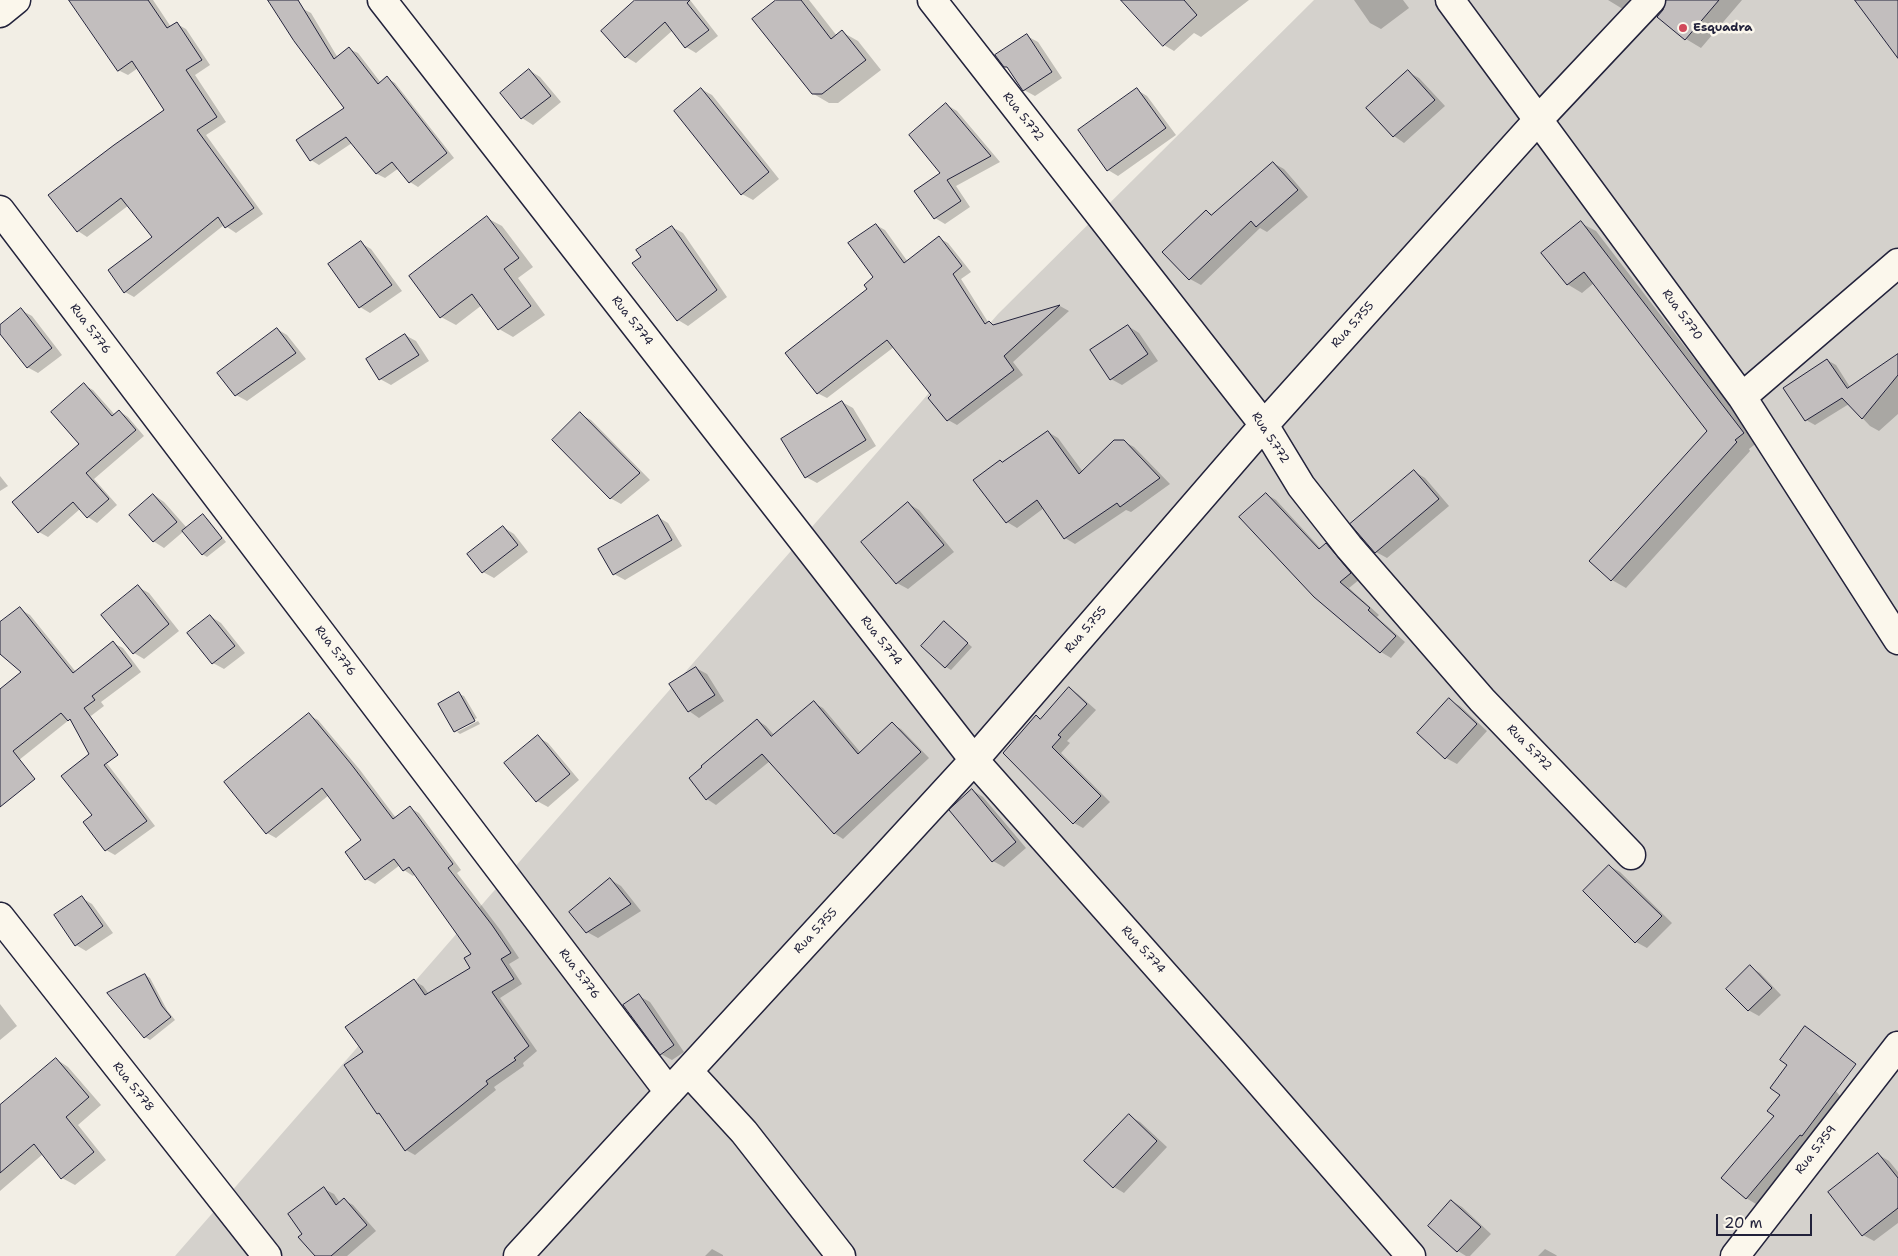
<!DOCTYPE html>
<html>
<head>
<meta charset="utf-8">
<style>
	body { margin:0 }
	#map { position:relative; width:1898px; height:1256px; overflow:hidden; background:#f2eee5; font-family:"Shantell Sans",sans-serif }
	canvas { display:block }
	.scale { position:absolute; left:1716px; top:1214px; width:96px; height:22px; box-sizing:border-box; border:2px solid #22223b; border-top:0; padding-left:6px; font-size:15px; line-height:18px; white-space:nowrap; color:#22223b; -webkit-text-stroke:4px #fbf7ec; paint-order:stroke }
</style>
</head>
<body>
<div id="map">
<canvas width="1898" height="1256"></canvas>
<div class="scale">20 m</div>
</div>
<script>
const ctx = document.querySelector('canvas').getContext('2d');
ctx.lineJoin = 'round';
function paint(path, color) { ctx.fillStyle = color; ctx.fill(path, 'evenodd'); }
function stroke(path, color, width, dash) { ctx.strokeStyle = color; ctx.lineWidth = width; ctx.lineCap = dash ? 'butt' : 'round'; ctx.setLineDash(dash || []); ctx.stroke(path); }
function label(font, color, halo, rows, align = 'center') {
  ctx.font = font + ' "Shantell Sans",sans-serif'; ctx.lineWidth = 5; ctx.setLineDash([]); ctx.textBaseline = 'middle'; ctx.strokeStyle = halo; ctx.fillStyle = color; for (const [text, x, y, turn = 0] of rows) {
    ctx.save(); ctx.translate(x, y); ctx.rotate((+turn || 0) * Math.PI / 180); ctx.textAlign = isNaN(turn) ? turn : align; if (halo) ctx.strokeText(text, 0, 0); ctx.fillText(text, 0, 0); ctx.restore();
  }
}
const green = new Path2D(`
	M1314 0H1898V1256H175L998 314Z`);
const shadow = new Path2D(`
	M71 0H153L171 27 177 24 186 29 210 65 195 75 226 122 206 135 263 214 236 233 224 225 134 297 125 292 154 238 129 205 87 237 78 231 165 110 138 68 128 75 118 70Z
	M637 0H690L718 36 696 53 686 47 673 30 636 63 626 57 603 31Z
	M778 0H809L837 36 842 32 858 41 881 70 838 103H829L812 93Z
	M1123 0H1249L1201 37 1194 33 1174 51 1164 45Z
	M1354 0H1403L1409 8 1381 29 1370 23Z
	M1608 0H1635L1626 11Z
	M1667 0H1742L1701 48 1686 39 1667 4Z
	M303 9 311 13 338 58 349 49 358 53 381 83 387 78 395 83 454 158 418 187 410 182 399 168 385 178 377 174 352 143 319 165 311 160 297 141 346 108Z
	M1027 36 1038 42 1062 78 1035 96 1024 90 1010 69 1005 66Z
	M529 70 540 77 561 102 533 125 522 118Z
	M1408 72 1419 78 1445 106 1404 143 1394 136 1368 108Z
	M701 89 712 95 779 179 753 200 742 194Z
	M1137 90 1147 96 1176 135 1118 176 1108 170Z
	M947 105 957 111 1000 162 956 186 970 207 945 224 935 218 942 173Z
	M1273 163 1284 169 1308 197 1267 232 1260 228 1201 285 1190 279 1206 211 1213 215Z
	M487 218 502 226 533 267 518 278 545 315 513 337 499 329 482 305 456 325 441 317Z
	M1581 223 1596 231 1758 442 1749 449 1750 451 1626 588 1612 580 1709 431 1594 283 1582 293 1567 284Z
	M876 225 885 230 908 262 939 238 948 243 971 272 961 279 988 322 995 326 1060 306 1069 311 1013 362 1023 375 957 425 948 420 933 395 894 347 827 398 817 393 875 278Z
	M672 227 683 233 727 297 688 326 678 320Z
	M361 243 371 249 402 291 370 313 360 307Z
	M21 310 32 316 62 355 38 373 27 367 0 332V327Z
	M1128 326 1139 333 1158 361 1122 385 1111 379Z
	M277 329 287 335 306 359 247 401 236 395Z
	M405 335 416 341 429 361 391 385 380 379Z
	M1827 360 1836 365 1850 387 1898 363V414L1879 431 1870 426 1849 404 1815 425 1806 420Z
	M84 385 93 390 115 415 119 411 128 417 144 436 94 479 117 505 97 523 88 517 80 509 48 537 39 532 81 444Z
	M842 402 853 408 876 446 817 483 806 477Z
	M580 414 591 420 650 480 621 504 610 498Z
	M1048 432 1058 438 1083 472 1123 441 1134 447 1170 484 1131 512 1126 510 1075 544 1065 538 1044 508 1017 528 1007 522 1003 463Z
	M1415 472 1425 478 1449 506 1387 558 1376 552Z
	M0 476 8 486 0 491Z
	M1266 494 1276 500 1321 549 1326 545 1336 551 1360 579 1349 588 1379 615 1377 617 1405 642 1391 658 1381 652Z
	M154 495 164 502 187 528 203 516 208 519 226 542 207 557 202 554 184 531 164 548 153 541Z
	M909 504 919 510 954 552 908 589 897 583Z
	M658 517 668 523 682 546 625 580 614 574Z
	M503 527 514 534 528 552 494 578 483 572 469 554Z
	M138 587 149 593 179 631 144 659 134 653Z
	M20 609 30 615 76 672 113 643 123 648 141 672 101 702 104 706 79 725 69 720 9 768 0 763V691L23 672 0 653V626Z
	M210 616 221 623 245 653 224 669 213 663Z
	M944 623 972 647 951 670 946 667Z
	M696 668 707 674 724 701 699 718 689 711Z
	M1069 688 1078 694 1096 710 1067 741 1070 743 1061 753 1110 802 1083 828 1074 823 1041 720Z
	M459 694 464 696 477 718 456 730V732L455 731Z
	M1449 700 1460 706 1487 731 1457 764 1446 758 1419 733Z
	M814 703 823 708 861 753 892 724 901 729 929 758 843 839 834 833 770 761 716 805 707 799 757 720 766 726 774 735Z
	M309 715 318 720 360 770 396 818 410 808 419 813 461 870 457 873 501 931 519 958 509 964 522 984 500 998 537 1051 523 1063 524 1066 494 1087 496 1090 415 1155 406 1150 382 1116 378 1114 345 1066 365 1053 414 981 423 986 429 994 472 968V955L415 874 413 876 404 870 400 865 375 884 366 879 363 840 329 795 276 838 267 833Z
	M478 721 480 724 460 734 457 732Z
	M538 737 548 743 579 780 548 807 537 801Z
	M102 757 155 826 115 855 106 850 85 822 94 815Z
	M972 790 983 797 1026 848 1004 867 993 861Z
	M1609 866 1620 872 1672 923 1647 948 1636 942 1585 891Z
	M611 880 621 886 641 911 598 938 587 932Z
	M82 898 92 904 113 933 86 951 76 945Z
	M1750 967 1760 973 1781 995 1759 1016 1748 1010Z
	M145 975 150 978 167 1010 175 1020 150 1040 145 1037 109 993Z
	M639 996 650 1002 684 1052 672 1060 661 1054Z
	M0 1004 17 1026 0 1040Z
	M56 1059 68 1067 101 1105 78 1125 106 1160 75 1185 62 1178 43 1154 0 1191V1107Z
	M1813 1062 1847 1105 1761 1207 1746 1198Z
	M1129 1116 1140 1122 1167 1147 1124 1193 1114 1187Z
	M1879 1155 1889 1161 1898 1172V1223L1874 1241 1863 1235Z
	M324 1189 334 1194 340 1203 344 1200 353 1205 376 1231 347 1256H316Z
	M1452 1201 1462 1207 1491 1234 1470 1256H1466L1458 1251 1429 1226Z
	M712 1249 723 1255V1256H705Z
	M1545 1249 1556 1255 1557 1256H1538Z`);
const building = new Path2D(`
	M69 0H148L167 28 177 22 202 60 186 70 217 117 197 130 254 208 225 228 218 217 124 293 108 270 152 237 121 198 77 232 48 195 114 145 164 110 132 61 118 71Z
	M268 0H298L334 59 349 47 378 84 387 76 447 153 409 183 392 162 376 174 346 137 310 161 296 140 344 108 294 41Z
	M635 0H690L687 3 709 30 685 48 665 22 625 58 601 31Z
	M776 0H801L831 39 842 30 866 60 822 94H812L752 19Z
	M1121 0H1184L1197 15 1163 46Z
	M1666 0H1719L1685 40 1657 17 1663 10Z
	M1855 0H1898V58Z
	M1027 34 1052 72 1023 91 1007 67H1004L995 55Z
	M529 69 551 96 521 119 500 93Z
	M1408 70 1435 100 1393 137 1366 108Z
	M701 88 769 172 741 195 674 111Z
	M1137 88 1166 128 1107 171 1078 130Z
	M946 103 991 156 947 180 961 201 934 219 914 191 940 173 909 135Z
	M1273 162 1298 190 1256 227 1251 221 1189 280 1162 252 1206 210 1211 215Z
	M487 216 519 258 504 269 531 306 498 330 472 294 440 318 409 276Z
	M1581 221 1744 433 1735 440 1737 442 1611 581 1589 561 1707 431 1584 272 1567 285 1541 253Z
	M876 224 904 263 939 236 962 266 953 274 985 324 989 321 993 325 1060 305 1004 356 1014 370 947 421 928 398 931 395 887 340 817 394 785 353 867 289 864 285 873 277 848 243Z
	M672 226 717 290 677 321 632 263 641 257 636 250Z
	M361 241 392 285 359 308 328 264Z
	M21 308 52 348 27 368 0 334V325Z
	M1128 325 1148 354 1110 380 1090 350Z
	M277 328 296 353 235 396 217 373Z
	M405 334 419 355 379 380 366 359Z
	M1898 354V375L1862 419 1842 398 1805 421 1783 388 1827 359 1847 388Z
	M84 383 112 416 119 410 136 430 86 473 109 499 87 518 73 502 38 533 12 502 79 444 51 412Z
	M842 401 866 440 805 478 781 439Z
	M580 412 640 473 610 499 552 440Z
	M1048 431 1079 474 1114 440H1124L1160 478 1120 507 1117 503 1064 539 1037 500 1006 523 973 480 1000 460 1002 462Z
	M1414 470 1439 499 1375 553 1350 524Z
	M1266 493 1319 549 1326 543 1351 573 1340 582 1370 608 1368 610 1396 636 1380 653 1314 597 1239 517Z
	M153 494 177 522 153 542 129 515Z
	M908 502 944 545 896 584 861 542Z
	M203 514 222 538 202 555 182 531Z
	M658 515 672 540 613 575 598 549Z
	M503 526 518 545 482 573 467 554Z
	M138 585 169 624 133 654 101 615Z
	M20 607 73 673 113 641 132 666 92 696 95 700 84 708 118 755 104 765 147 821 105 851 83 822 92 815 61 776 89 754 70 719 68 721 61 713 13 751 35 779 0 807V689L21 672 0 654V622Z
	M210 615 235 646 212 664 187 633Z
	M944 621 968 643 945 668 921 646Z
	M696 667 715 695 688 712 669 684Z
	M1069 687 1087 704 1058 735 1061 737 1052 747 1101 796 1073 824 1003 753 1036 715 1040 719Z
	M459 692 475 721 454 732 438 704Z
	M1449 698 1477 724 1445 759 1417 733Z
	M814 701 858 754 892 722 921 752 834 834 762 754 706 800 689 778 702 767 701 766 757 719 771 736Z
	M309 713 351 764 393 819 410 806 453 864 448 868 492 925 511 953 501 959 514 979 492 992 529 1046 514 1058 516 1060 486 1081 488 1084 405 1151 379 1113 377 1114 344 1065 363 1052 345 1027 414 979 425 995 470 968 464 958 471 954 409 867 403 871 394 859 365 880 345 852 361 840 322 788 266 834 224 782Z
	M538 735 570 774 536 802 504 763Z
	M972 789 1016 842 992 862 949 810Z
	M1609 865 1662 916 1635 943 1583 891Z
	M610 878 631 904 586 933 569 912Z
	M82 896 103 926 75 946 54 915Z
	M1750 965 1772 988 1748 1011 1726 989Z
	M145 974 162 1006 171 1017 144 1038 107 993Z
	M639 994 674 1045 660 1055 623 1005Z
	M1805 1026 1856 1064 1802 1136 1800 1135 1746 1199 1721 1178 1774 1116 1767 1111 1780 1095 1770 1088 1787 1065 1780 1060Z
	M56 1058 89 1097 66 1117 94 1152 61 1179 34 1144 0 1173V1105Z
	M1129 1114 1157 1141 1113 1188 1084 1161Z
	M1878 1153 1898 1178V1208L1862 1236 1828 1192Z
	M324 1187 336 1205 344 1198 367 1225 331 1256H315L298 1237 302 1234 288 1214Z
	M1451 1200 1481 1227 1457 1252 1428 1226Z`);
const minor = new Path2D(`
	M382 0 974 760 1235 1054 1411 1256
	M932 0 1264 425 1301 486 1349 547 1482 700 1631 855
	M1450 0 1742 397 1898 640
	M0 13 16 0
	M0 210 669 1092
	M1742 397 1898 263
	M0 917 267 1256
	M688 1071 744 1132 841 1256
	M518 1256 974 760 1264 425 1538 120 1651 0
	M1735 1256 1898 1046`);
const markers = [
	[1683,28,5,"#d1495b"]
];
const poiNames = [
	["Esquadra",1693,28]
];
const streetNames = [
	["Rua 5.772",1023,117,52],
	["Rua 5.770",1682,315,54],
	["Rua 5.774",632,321,52],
	["Rua 5.755",1353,325,-48],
	["Rua 5.776",90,329,53],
	["Rua 5.772",1270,438,57],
	["Rua 5.755",1086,630,-49],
	["Rua 5.774",881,641,52],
	["Rua 5.776",335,651,53],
	["Rua 5.772",1529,748,46],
	["Rua 5.755",816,931,-47],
	["Rua 5.774",1143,950,48],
	["Rua 5.776",579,974,53],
	["Rua 5.778",133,1087,52],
	["Rua 5.759",1816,1150,-52]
];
paint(green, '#d4d1cc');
paint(shadow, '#0003');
paint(building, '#c2bebe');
stroke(building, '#22223b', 1);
stroke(minor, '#22223b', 31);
stroke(minor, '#fbf7ec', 28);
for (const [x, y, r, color] of markers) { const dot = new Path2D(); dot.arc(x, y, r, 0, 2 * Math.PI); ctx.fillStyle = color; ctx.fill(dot); stroke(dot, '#fbf7ec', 2); }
label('bold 12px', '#22223b', '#fbf7ec', poiNames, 'left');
label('12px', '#22223b', '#fbf7ec', streetNames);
</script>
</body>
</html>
